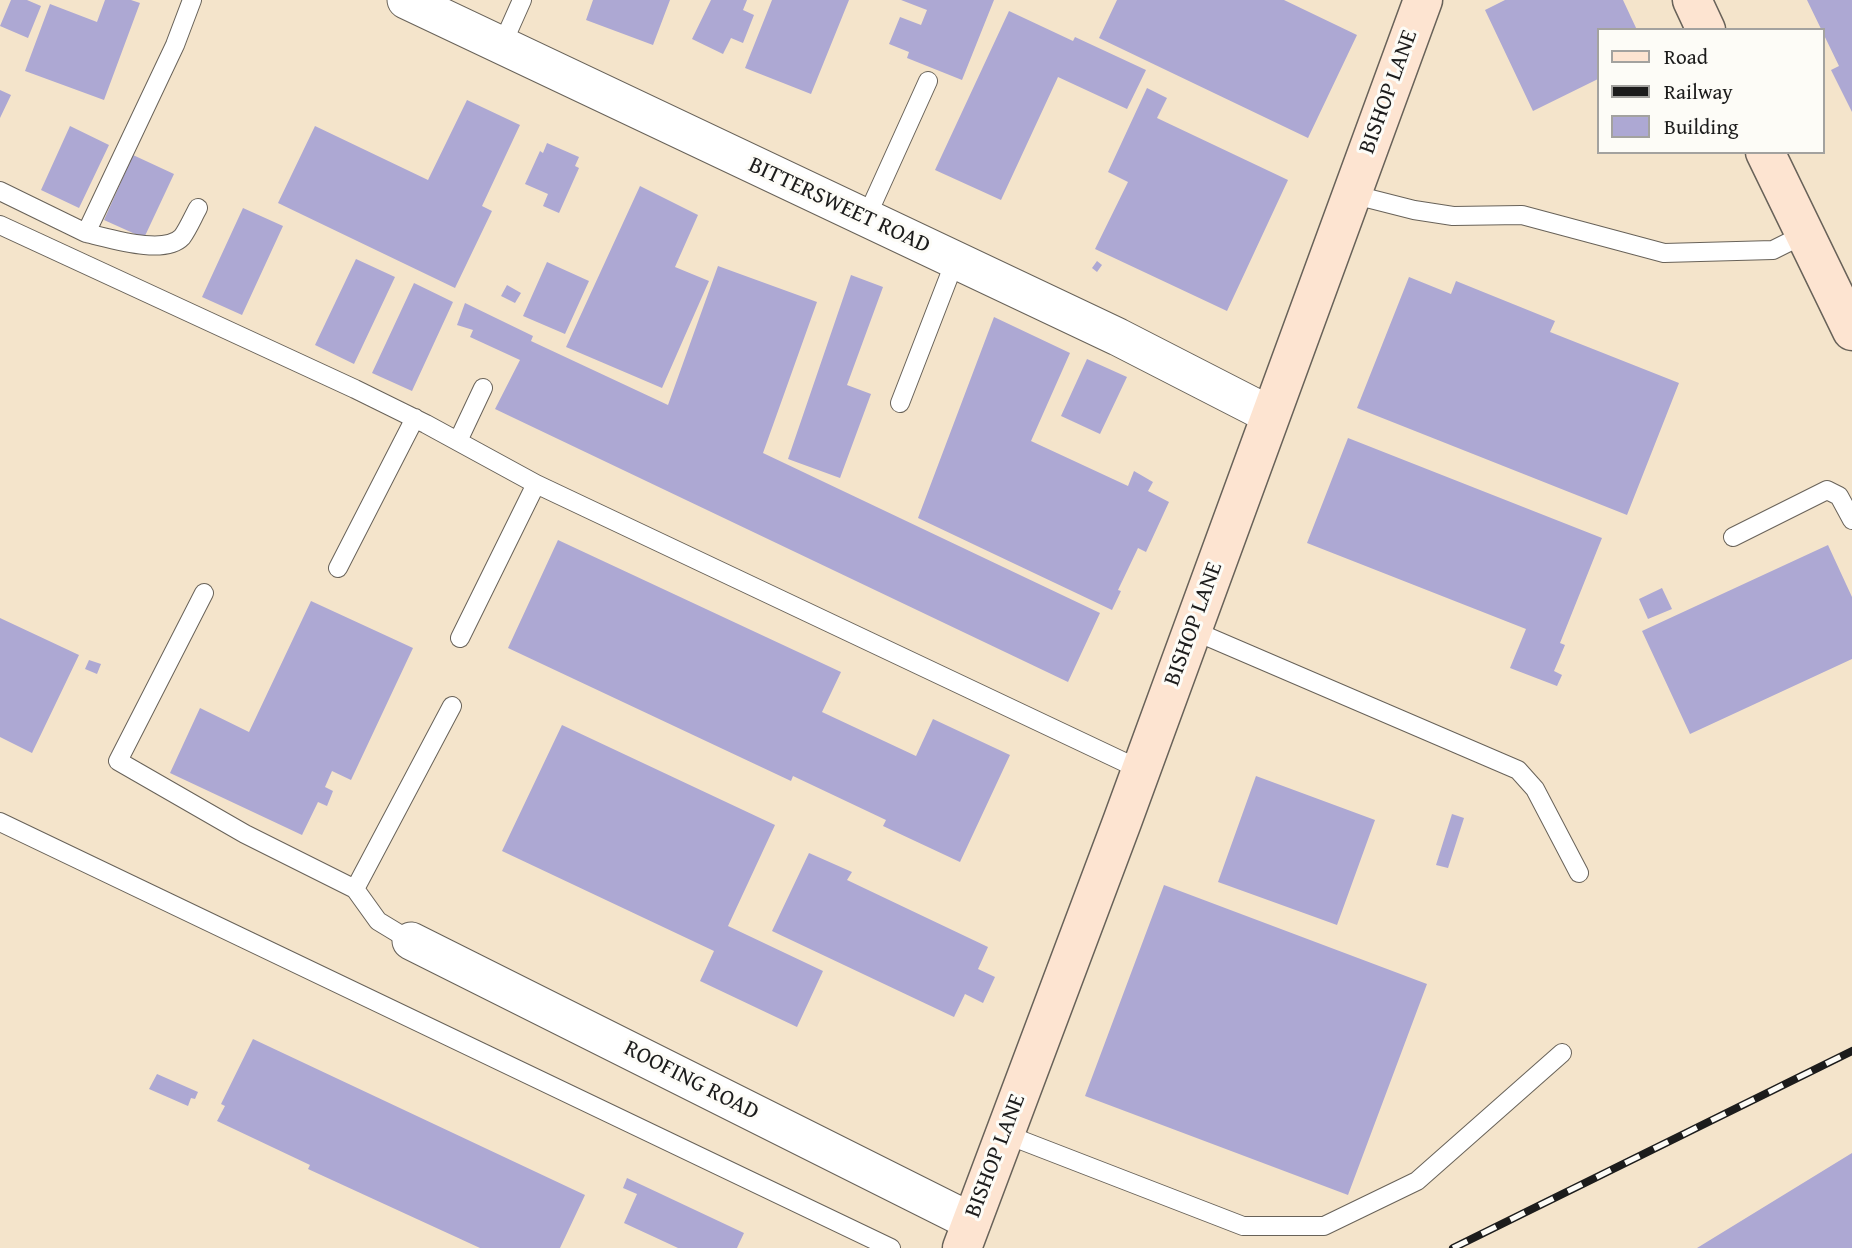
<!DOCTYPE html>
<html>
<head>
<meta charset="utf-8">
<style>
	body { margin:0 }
	#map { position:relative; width:1852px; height:1248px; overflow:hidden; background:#f4e4cb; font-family:"Gentium Book Plus",serif }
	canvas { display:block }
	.legend { position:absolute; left:1597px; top:28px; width:228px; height:126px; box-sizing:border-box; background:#fdfcf7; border:2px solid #a3a29f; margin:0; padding:9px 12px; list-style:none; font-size:21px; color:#1c1c1c }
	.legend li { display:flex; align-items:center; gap:14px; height:35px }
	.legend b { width:35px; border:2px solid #a3a29f }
</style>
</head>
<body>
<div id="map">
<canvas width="1852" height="1248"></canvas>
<ul class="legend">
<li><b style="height:9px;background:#fde4d1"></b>Road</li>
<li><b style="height:9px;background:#1c1c1c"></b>Railway</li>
<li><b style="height:19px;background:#ada8d3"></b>Building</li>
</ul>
</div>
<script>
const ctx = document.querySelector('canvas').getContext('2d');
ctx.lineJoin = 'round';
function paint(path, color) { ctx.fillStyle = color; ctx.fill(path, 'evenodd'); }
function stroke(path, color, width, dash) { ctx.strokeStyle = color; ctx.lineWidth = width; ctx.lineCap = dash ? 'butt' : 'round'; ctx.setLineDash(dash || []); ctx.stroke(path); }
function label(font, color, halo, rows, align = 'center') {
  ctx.font = font + ' "Gentium Book Plus",serif'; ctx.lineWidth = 6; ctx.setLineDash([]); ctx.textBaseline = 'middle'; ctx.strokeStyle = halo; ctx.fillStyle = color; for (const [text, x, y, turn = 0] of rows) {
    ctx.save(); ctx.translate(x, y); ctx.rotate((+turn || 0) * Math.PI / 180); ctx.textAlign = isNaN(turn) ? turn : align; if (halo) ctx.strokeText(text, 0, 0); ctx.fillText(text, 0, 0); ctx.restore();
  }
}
const building = new Path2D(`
	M11 0H27L41 6 28 38 0 26Z
	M105 0H131L140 3 104 100 25 71 50 4 97 22Z
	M593 0H670L653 45 586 20Z
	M711 0H747L743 10 754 15 743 43 731 38 723 54 692 39Z
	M772 0H849L811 94 745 68Z
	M901 0H994L962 80 907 58 909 52 889 44 900 17 921 25 927 10Z
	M1117 0H1284L1357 35 1308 138 1099 38Z
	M1505 0H1623L1637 30H1598V79L1533 111 1485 10Z
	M1807 0H1852V112L1831 70 1839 66Z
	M1009 11 1073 41 1075 37 1146 70 1127 109 1058 77 1001 200 935 170Z
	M1147 88 1167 98 1157 118 1288 180 1227 311 1095 249 1128 182 1108 172Z
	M0 90 11 95 0 118Z
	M467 100 520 125 482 206 492 211 455 288 278 203 315 126 428 180Z
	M70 126 109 145 79 208 41 190Z
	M547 143 579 157 575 166 579 168 559 213 543 206 548 194 525 184 540 151 543 153Z
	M133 155 174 174 144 238 104 220Z
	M640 186 698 215 675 267 709 281 662 388 566 347Z
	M243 208 283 226 242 315 202 297Z
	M356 259 395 277 354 364 315 345Z
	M1097 261 1102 265 1097 272 1092 268Z
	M547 262 589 281 565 334 523 316Z
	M718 266 817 302 763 453 1100 613 1068 682 495 409 520 360 470 337 473 330 457 325 465 303 533 336 531 341 668 405Z
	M851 275 883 287 847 385 871 394 840 478 788 459Z
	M1409 277 1451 294 1456 281 1555 321 1550 332 1679 383 1627 515 1357 408Z
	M414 283 453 302 412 391 372 373Z
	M507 285 521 293 515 303 501 296Z
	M994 317 1070 353 1031 441 1128 486 1134 471 1153 482 1148 491 1169 502 1146 552 1138 548 1118 590 1121 591 1112 610 918 518Z
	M1087 359 1127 377 1100 434 1061 416Z
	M1348 438 1602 538 1560 643 1565 645 1554 671 1562 675 1557 686 1510 668 1526 629 1307 543Z
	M558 540 841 672 822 712 916 756 933 719 1010 755 960 862 883 826 886 820 793 776 791 781 508 648Z
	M1828 545 1852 597V659L1690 734 1642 631Z
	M1662 588 1672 609 1648 619 1639 599Z
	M311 601 413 648 351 780 332 771 325 787 333 791 327 806 318 802 302 835 170 773 200 708 249 732Z
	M0 618 79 655 32 753 0 737Z
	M89 660 101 664 97 674 85 669Z
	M562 725 775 825 728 926 823 971 797 1027 700 981 714 951 502 851Z
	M1256 776 1375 820 1337 925 1218 882Z
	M1452 814 1464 818 1448 868 1436 865Z
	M809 853 852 872 847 880 988 947 978 969 995 977 983 1003 965 994 954 1017 772 931Z
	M1164 885 1427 984 1348 1195 1085 1096Z
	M253 1039 585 1195 560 1248H480L308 1169 310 1165 217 1121 225 1106 221 1104Z
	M157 1074 198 1092 195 1099 191 1098 188 1106 149 1089Z
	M1852 1153V1248H1697Z
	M627 1178 744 1233 737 1248H678L624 1223 637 1194 623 1188Z`);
const lane = new Path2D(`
	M502 45 522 0
	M0 191 86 233 175 45 192 0
	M1351 194 1414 210 1453 216 1522 215 1664 253 1773 250 1805 234
	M866 218 928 81
	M0 225 355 389 426 424 536 484 1141 770
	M86 233C109 238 164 256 182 237 188 229 193 217 198 208
	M900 403 955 261
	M458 441 483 388
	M1733 537 1827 490 1839 496 1852 520
	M338 568 415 418
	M204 593 118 761 245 834 355 889
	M1192 630 1518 770 1535 789 1579 873
	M460 638 536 484
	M0 822 891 1248
	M411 941 378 921 355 889 452 706
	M1005 1134 1243 1226H1324L1417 1181 1562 1053`);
const street = new Path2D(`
	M406 0 1118 337 1270 415
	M411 941 972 1222`);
const secondary = new Path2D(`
	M1692 0 1706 30
	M1765 152 1852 331
	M962 1248 1122 822 1423 0`);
const rail = new Path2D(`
	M1453 1248 1852 1051`);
const streetNames = [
	["BISHOP LANE",1389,92,-70],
	["BITTERSWEET ROAD",839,206,25],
	["BISHOP LANE",1194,624,-70],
	["ROOFING ROAD",691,1081,27],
	["BISHOP LANE",996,1156,-69]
];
paint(building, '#ada8d3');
stroke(lane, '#686259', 20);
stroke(street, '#686259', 39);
stroke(secondary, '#686259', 41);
stroke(lane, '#fff', 18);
stroke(street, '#fff', 37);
stroke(secondary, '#fde4d1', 38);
stroke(rail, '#1c1c1c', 8);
stroke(rail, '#fdfcf7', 5, [16]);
label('23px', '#1c1c1c', '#fdfcf7', streetNames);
</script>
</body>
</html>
